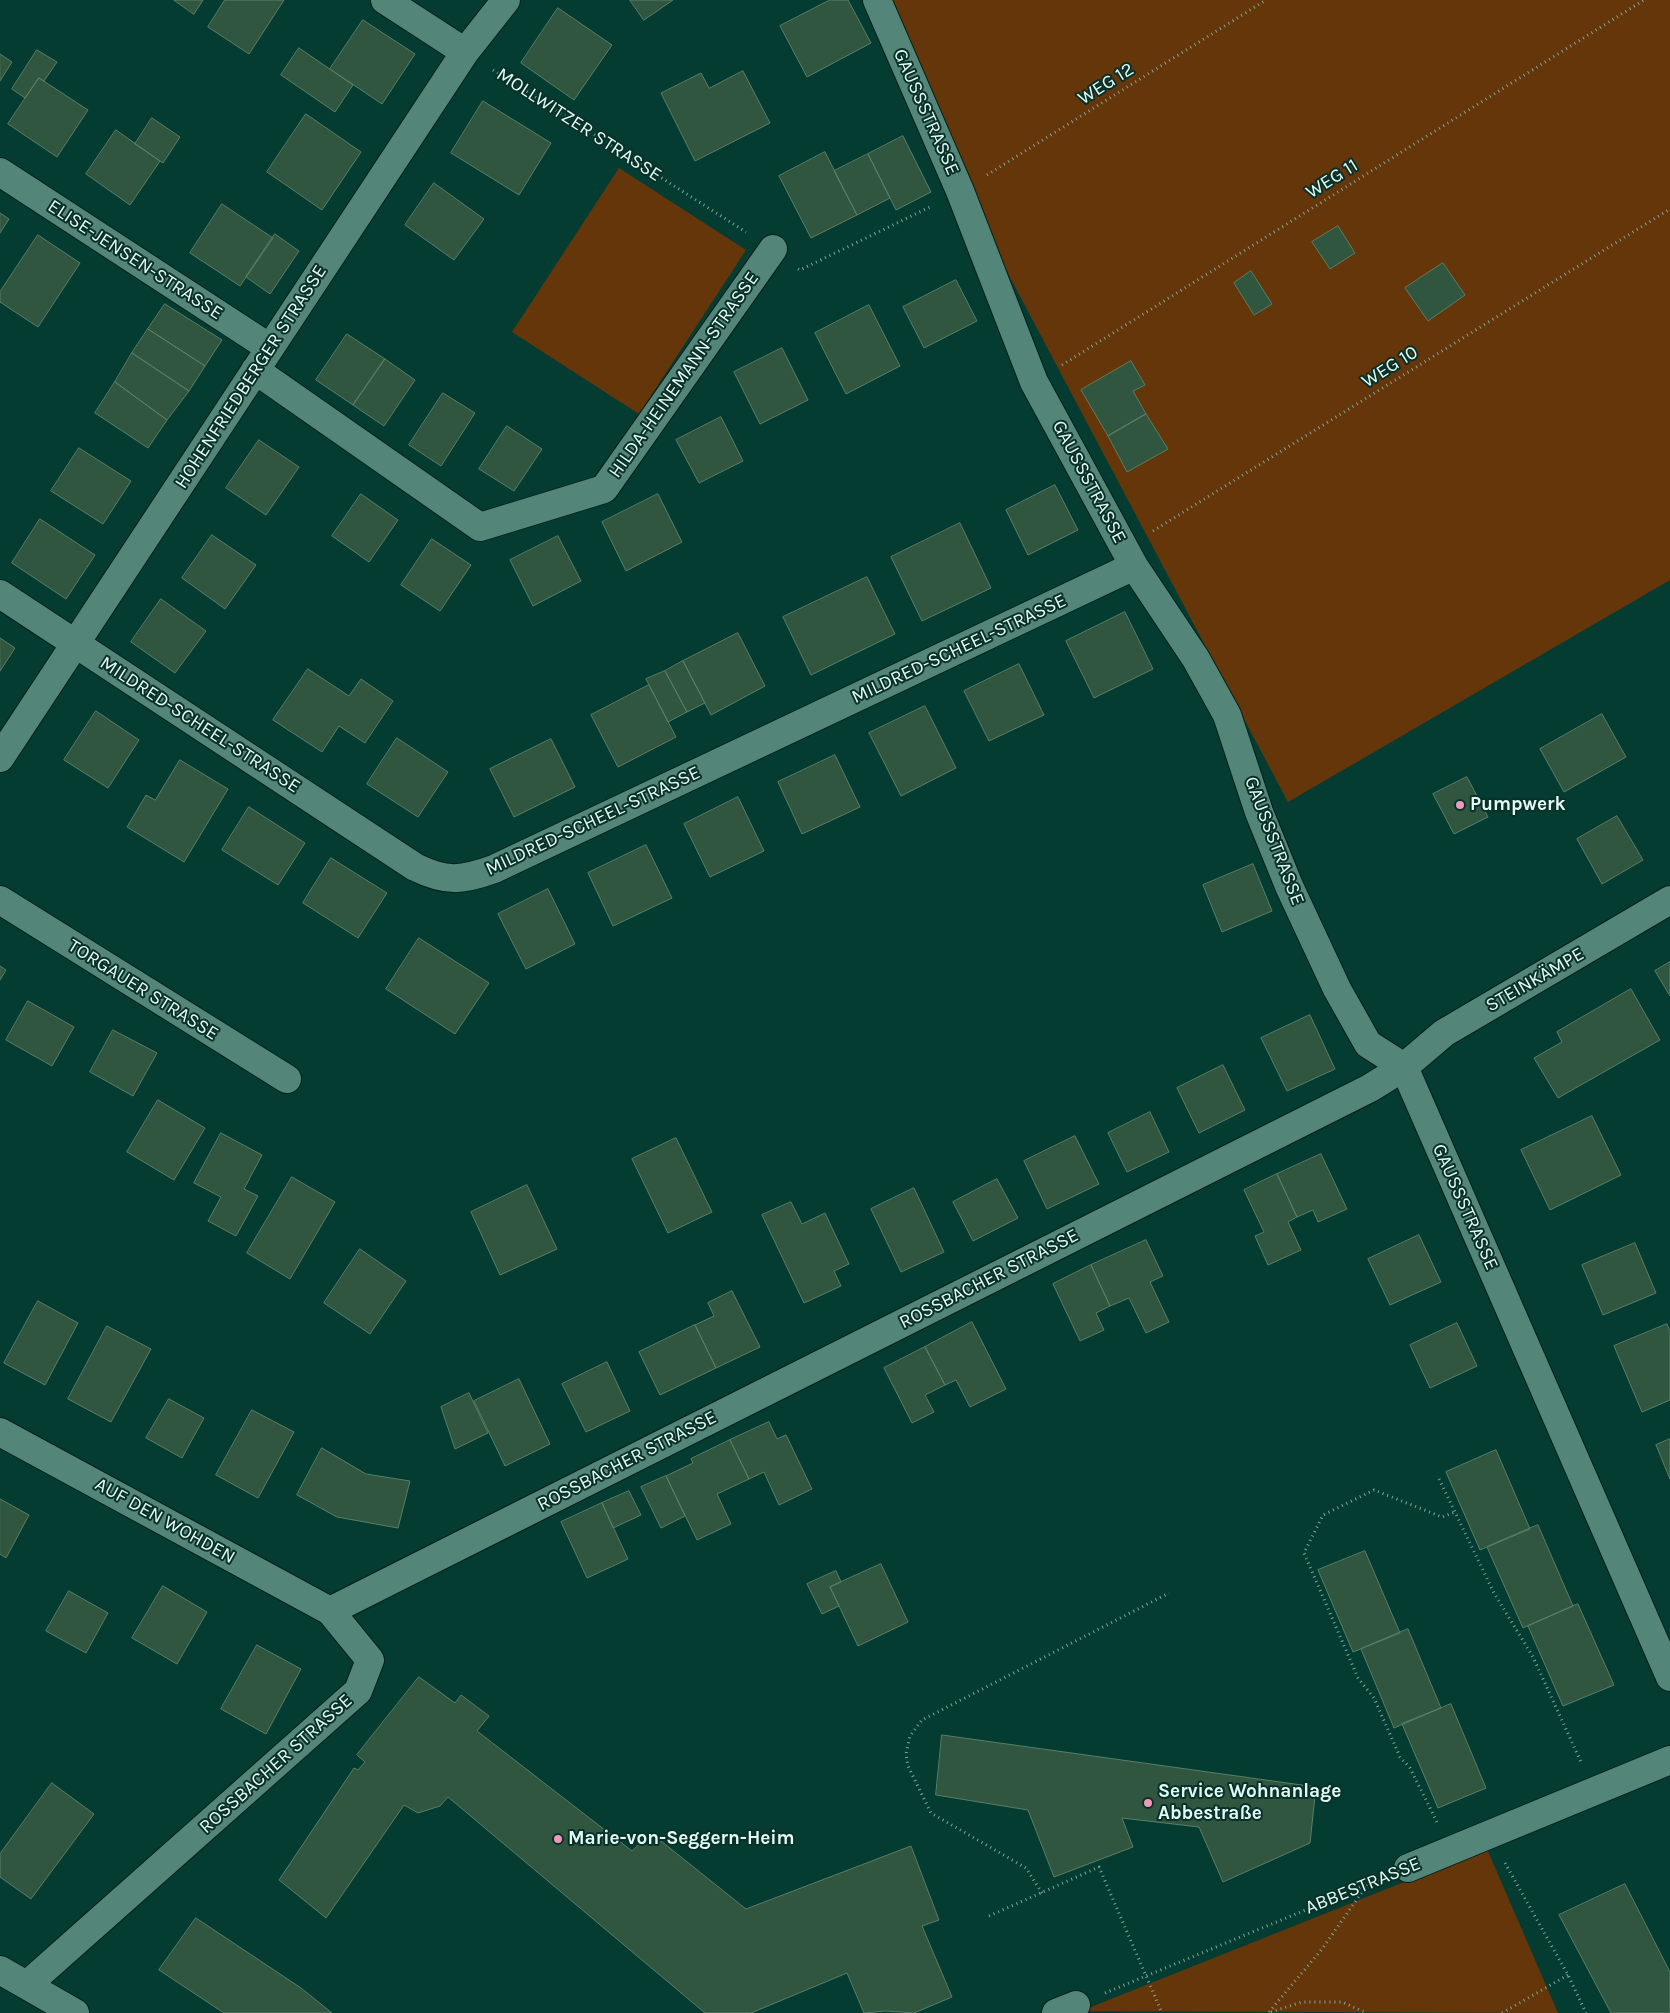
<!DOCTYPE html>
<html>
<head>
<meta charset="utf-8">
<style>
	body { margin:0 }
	canvas { display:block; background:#053c32 }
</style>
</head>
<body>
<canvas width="1670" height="2013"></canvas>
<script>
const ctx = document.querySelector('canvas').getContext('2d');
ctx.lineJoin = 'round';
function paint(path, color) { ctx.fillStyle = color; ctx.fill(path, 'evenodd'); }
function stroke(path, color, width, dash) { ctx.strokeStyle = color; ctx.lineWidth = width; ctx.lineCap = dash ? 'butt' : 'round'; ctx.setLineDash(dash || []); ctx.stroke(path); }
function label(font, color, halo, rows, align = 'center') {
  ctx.font = font + ' Karla,sans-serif'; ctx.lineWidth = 4; ctx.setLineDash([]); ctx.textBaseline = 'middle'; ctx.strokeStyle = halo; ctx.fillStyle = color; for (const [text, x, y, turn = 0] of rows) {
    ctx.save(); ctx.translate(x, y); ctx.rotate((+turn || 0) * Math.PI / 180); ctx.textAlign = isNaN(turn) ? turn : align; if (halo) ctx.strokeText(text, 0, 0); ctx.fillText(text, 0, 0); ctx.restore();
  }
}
const green = new Path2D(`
	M863 0H1670V580L1288 802Z
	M619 168 746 250 639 414 512 332Z
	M1487 1849 1558 2013 1081 2011Z`);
const building = new Path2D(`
	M174 0H203L194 14Z
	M225 0H284L249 54 208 27Z
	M630 0H673L644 20Z
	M830 0H848L871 43 807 77 780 26Z
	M558 8 612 45 574 100 521 63Z
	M363 20 415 54 382 104 330 69Z
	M299 48 353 85 335 112 281 75Z
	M37 50 57 62 44 81 39 78 25 98 12 89Z
	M0 54 12 62 0 81Z
	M743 71 770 123 695 161 661 93 701 73 709 88Z
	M39 78 88 110 57 157 8 124Z
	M483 101 551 143 519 195 451 153Z
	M306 114 361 152 322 210 267 172Z
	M152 118 180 137 163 163 135 144Z
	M116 130 160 161 130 205 86 174Z
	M903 136 931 192 896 210 868 154Z
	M825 152 857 215 811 238 779 176Z
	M868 154 890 198 857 215 834 171Z
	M434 183 484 219 454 260 405 225Z
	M222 204 273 238 240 286 190 253Z
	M0 213 9 219 0 233Z
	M1338 226 1355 253 1330 269 1312 242Z
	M275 234 299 251 270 294 246 277Z
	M38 235 80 263 38 327 0 302V292Z
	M1443 263 1465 295 1428 321 1405 288Z
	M1251 271 1272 304 1254 315 1234 283Z
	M956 280 977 321 924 348 903 307Z
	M165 304 222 340 205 366 148 329Z
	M869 305 900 366 846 394 815 333Z
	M148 329 205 366 189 391 132 353Z
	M347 334 385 359 353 405 316 380Z
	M782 348 808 400 760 424 734 372Z
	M132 353 189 391 167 420 115 382Z
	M385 359 415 380 384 426 353 405Z
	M1131 361 1145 385 1133 391 1146 414 1108 436 1081 390Z
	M115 382 167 420 148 448 95 413Z
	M443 393 475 413 441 466 409 445Z
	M1146 414 1168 449 1127 472 1108 436Z
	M721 417 743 461 699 483 676 440Z
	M507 426 542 449 514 491 479 469Z
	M259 440 299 467 266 515 226 488Z
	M79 448 131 481 103 524 51 491Z
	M1055 485 1078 530 1028 555 1006 510Z
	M361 494 398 520 369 562 332 536Z
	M658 494 682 542 626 571 602 522Z
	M40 519 95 555 66 599 12 563Z
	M960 523 991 588 922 621 891 557Z
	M212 535 256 565 225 609 182 578Z
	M558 536 581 581 533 606 510 560Z
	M432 539 471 565 440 611 401 585Z
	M867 577 895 634 811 675 783 617Z
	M161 599 206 631 175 673 131 642Z
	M1125 612 1153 669 1094 698 1066 641Z
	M738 633 765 686 711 715 683 661Z
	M0 638 15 648 0 671Z
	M683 661 705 703 687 712 665 671Z
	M1019 664 1044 715 989 741 964 691Z
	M308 669 349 696 361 679 393 701 365 743 339 726 322 752 273 720Z
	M665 671 687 712 668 722 646 679Z
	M649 685 676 737 618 767 591 715Z
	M925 706 956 768 901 796 869 733Z
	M96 711 139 740 108 788 64 760Z
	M1602 714 1626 757 1564 792 1540 749Z
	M397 738 448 772 418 817 367 784Z
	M551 739 575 787 514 817 490 769Z
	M835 755 860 807 802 834 778 782Z
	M180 760 228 789 184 862 127 827 146 795 155 800Z
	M1467 777 1488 817 1454 834 1433 794Z
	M738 797 764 851 710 877 684 824Z
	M249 807 305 843 278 885 222 850Z
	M1617 816 1643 860 1602 884 1577 839Z
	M646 845 672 898 613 926 588 873Z
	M331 858 387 893 358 938 303 903Z
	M1253 864 1272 911 1222 932 1203 885Z
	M548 889 575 944 526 969 498 914Z
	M419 938 489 983 455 1034 386 989Z
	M1670 962V996L1655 971Z
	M0 966 6 970 0 980Z
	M1631 989 1660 1040 1558 1098 1534 1058 1562 1042 1557 1032Z
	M28 1001 74 1027 52 1066 6 1040Z
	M1310 1015 1335 1069 1287 1091 1261 1038Z
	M113 1030 157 1053 133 1096 90 1072Z
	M1223 1065 1245 1110 1199 1133 1177 1088Z
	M158 1100 205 1128 174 1180 127 1152Z
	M1150 1112 1169 1152 1127 1172 1108 1133Z
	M1592 1116 1621 1175 1550 1210 1521 1150Z
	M221 1133 262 1155 244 1189 258 1196 236 1236 208 1221 221 1197 194 1183Z
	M1075 1136 1099 1184 1047 1209 1024 1161Z
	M676 1138 712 1212 668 1233 632 1159Z
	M1321 1154 1347 1209 1318 1222 1313 1210 1297 1217 1277 1174Z
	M1277 1174 1297 1217 1288 1222 1301 1250 1268 1265 1255 1236 1264 1232 1244 1190Z
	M292 1177 335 1202 290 1279 247 1253Z
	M997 1179 1018 1218 973 1241 953 1202Z
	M527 1185 557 1249 500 1275 471 1212Z
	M914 1188 944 1252 901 1272 871 1209Z
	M791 1202 802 1224 825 1213 849 1264 834 1271 841 1286 804 1303 762 1215Z
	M1419 1235 1441 1282 1390 1305 1368 1259Z
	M1146 1240 1163 1276 1150 1282 1169 1322 1146 1333 1129 1298 1110 1306 1091 1265Z
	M1635 1243 1656 1293 1603 1315 1582 1265Z
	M360 1249 406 1281 370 1334 324 1303Z
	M1091 1265 1110 1306 1096 1313 1104 1330 1080 1341 1053 1284Z
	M732 1291 760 1347 716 1368 695 1325 714 1316 708 1303Z
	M38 1301 78 1323 45 1385 4 1363Z
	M972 1322 1006 1389 970 1407 956 1380 945 1385 925 1347Z
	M1457 1323 1477 1366 1430 1388 1410 1345Z
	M1667 1324 1670 1331V1400L1642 1412 1614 1346Z
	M695 1325 716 1368 660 1395 639 1352Z
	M107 1326 151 1349 111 1422 68 1399Z
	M925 1347 945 1385 925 1395 934 1412 912 1423 884 1368Z
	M607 1362 630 1411 586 1432 562 1384Z
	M519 1379 550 1444 505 1466 474 1401Z
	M469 1393 488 1433 455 1449 441 1407Z
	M169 1399 204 1418 182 1458 146 1438Z
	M252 1410 294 1432 258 1498 216 1475Z
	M769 1422 777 1439 786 1435 812 1489 779 1505 764 1472 749 1479 730 1440Z
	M1670 1439V1479L1656 1445Z
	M730 1440 749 1479 717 1494 731 1524 697 1540 666 1476 693 1463 691 1459Z
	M322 1448 366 1474 410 1481 398 1528 337 1517 297 1495Z
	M1496 1450 1530 1529 1480 1550 1446 1472Z
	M666 1476 685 1516 661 1528 641 1487Z
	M629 1491 641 1515 613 1528 602 1503Z
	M0 1499 29 1515 6 1558 0 1554Z
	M602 1503 628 1559 587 1578 561 1522Z
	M1538 1525 1573 1606 1523 1628 1487 1547Z
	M1365 1551 1400 1633 1353 1652 1318 1570Z
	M881 1564 908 1622 858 1646 830 1587Z
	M836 1571 841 1582 830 1587 839 1606 822 1614 807 1584Z
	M163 1586 207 1612 177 1664 132 1638Z
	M69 1591 108 1613 86 1653 46 1631Z
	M1578 1604 1614 1685 1563 1706 1528 1626Z
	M1408 1629 1441 1708 1394 1728 1361 1649Z
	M257 1645 301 1669 266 1734 221 1709Z
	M419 1677 455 1703 461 1695 489 1716 477 1731 632 1851 651 1833 746 1909 911 1846 939 1920 922 1926 952 1997 914 2013 885 2011 864 2013 847 1973 751 2013H705L448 1797 440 1806 418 1813 404 1805 326 1918 279 1880 354 1768 358 1770 365 1762 357 1755Z
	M1451 1704 1486 1788 1438 1808 1402 1724Z
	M942 1735 1316 1787 1310 1843 1223 1882 1199 1827 1122 1818 1133 1847 1054 1877 1028 1810 936 1795Z
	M52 1783 94 1814 31 1899 0 1877V1854Z
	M1625 1884 1670 1972V2013H1611L1559 1915Z
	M196 1918 301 1988 332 2013H224L159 1970Z`);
const path = new Path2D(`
	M493 70 746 232
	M987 175 1266 0
	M798 269 800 270 932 206
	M1062 365 1644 0
	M1153 531 1670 209
	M1439 1479 1494 1593 1533 1657 1581 1762
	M1437 1822 1410 1768 1400 1757 1374 1698 1358 1678 1304 1553 1323 1515 1374 1490 1442 1517 1455 1512
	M1505 1863 1568 1975 1586 2013
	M1042 1893 1026 1868 931 1813 908 1766 906 1754 910 1736 922 1720 1169 1593
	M989 1916 1099 1867 1162 2013
	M1105 1993 1378 1880
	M1269 2012 1322 1949 1367 1885
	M1271 2012 1302 2002H1342L1367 2013
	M1502 2013 1568 1975`);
const minor = new Path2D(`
	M385 0 465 52
	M877 0 960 191 1034 382 1134 566 1196 659 1227 715 1259 812 1289 886 1337 989 1368 1044 1404 1067 1670 1677
	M0 172 270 348
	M255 370 480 527 604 489 773 249
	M0 594 415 867C446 882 461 881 494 869L1134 566
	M0 758 465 52 506 0
	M0 900 287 1079
	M0 1432 330 1611
	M1408 1868 1670 1760
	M0 1970 75 2013
	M28 1984 358 1691 370 1660 330 1611 1370 1088 1404 1067 1444 1033 1670 900
	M1056 2013 1076 2005`);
const markers = [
	[1460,805,5,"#ef9ab9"],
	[1148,1803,5,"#ef9ab9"],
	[558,1839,5,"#ef9ab9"]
];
const streetNames = [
	["WEG 12",1106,84,-32],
	["GAUSSSTRASSE",926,112,66],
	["MOLLWITZER STRASSE",579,125,33],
	["WEG 11",1332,179,-32],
	["ELISE-JENSEN-STRASSE",135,260,33],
	["WEG 10",1390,367,-32],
	["HILDA-HEINEMANN-STRASSE",684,375,-55],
	["HOHENFRIEDBERGER STRASSE",251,377,-57],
	["GAUSSSTRASSE",1089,482,62],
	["MILDRED-SCHEEL-STRASSE",959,649,-25],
	["MILDRED-SCHEEL-STRASSE",200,725,33],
	["MILDRED-SCHEEL-STRASSE",593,821,-25],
	["GAUSSSTRASSE",1274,841,69],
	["STEINKÄMPE",1535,980,-30],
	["TORGAUER STRASSE",143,990,32],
	["GAUSSSTRASSE",1465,1207,66],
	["ROSSBACHER STRASSE",989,1279,-27],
	["ROSSBACHER STRASSE",627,1461,-27],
	["AUF DEN WOHDEN",165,1521,29],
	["ROSSBACHER STRASSE",276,1764,-42],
	["ABBESTRASSE",1363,1886,-22]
];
const poiNames = [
	["Pumpwerk",1470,805],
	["Service Wohnanlage",1158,1792],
	["Abbestraße",1158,1814],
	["Marie-von-Seggern-Heim",568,1839]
];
paint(green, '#66360b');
paint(building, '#315640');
stroke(building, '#587e66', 1);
stroke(minor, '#06201a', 30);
stroke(path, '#7da59c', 3, [1, 4]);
stroke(minor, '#548579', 28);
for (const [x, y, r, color] of markers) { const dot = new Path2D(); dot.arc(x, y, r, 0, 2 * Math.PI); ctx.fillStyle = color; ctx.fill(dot); stroke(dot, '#093029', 2); }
label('19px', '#e1fbf3', '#093029', streetNames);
label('bold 19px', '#e1fbf3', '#093029', poiNames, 'left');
</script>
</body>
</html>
